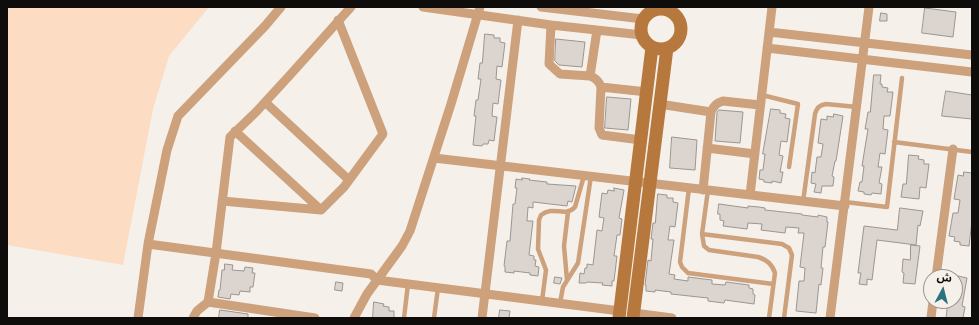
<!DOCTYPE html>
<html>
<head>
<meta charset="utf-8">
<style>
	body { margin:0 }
	#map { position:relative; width:979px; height:325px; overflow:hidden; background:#f6f0ea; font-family:Overpass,"Noto Sans Arabic",sans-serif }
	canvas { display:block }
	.frame { position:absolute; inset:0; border:8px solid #0f0d0b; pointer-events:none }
	.north { position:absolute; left:923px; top:269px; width:40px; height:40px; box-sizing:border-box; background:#f6f0ea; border:1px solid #9a9591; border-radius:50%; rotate:7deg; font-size:11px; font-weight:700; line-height:16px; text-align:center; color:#0f0d0b }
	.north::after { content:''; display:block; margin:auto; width:14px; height:18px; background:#2b727f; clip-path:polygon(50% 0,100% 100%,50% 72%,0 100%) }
</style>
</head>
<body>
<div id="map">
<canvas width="979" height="325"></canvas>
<div class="frame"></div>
<div class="north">ش</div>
</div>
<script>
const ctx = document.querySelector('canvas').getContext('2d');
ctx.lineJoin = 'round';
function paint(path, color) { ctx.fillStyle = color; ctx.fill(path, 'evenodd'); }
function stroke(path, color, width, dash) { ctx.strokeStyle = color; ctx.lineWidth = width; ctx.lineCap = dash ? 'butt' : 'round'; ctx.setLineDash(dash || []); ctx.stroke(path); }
const green = new Path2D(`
	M7 7H209L169 56 153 109 123 265 7 245Z`);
const building = new Path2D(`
	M925 8 956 12 953 37 922 33Z
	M881 13 887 14V21H880Z
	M485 34 494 35V38H500V42L505 43 502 67 497 66 496 79 501 80 498 104 493 103 492 116 497 117 494 141 489 140 488 144H483L482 146 473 145 476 116H474L476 100H478L481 79H478L480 63H482Z
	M556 39 585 42 582 67 559 65 555 61Z
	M874 75H881L880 84H882V87L888 88 887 92H893L890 116H884L883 129 888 130 885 154 880 153 878 167H882L879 183 882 184 881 194 872 193 871 195 864 194V192L858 191 860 182H862L864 166H862L868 129H865L868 112H870Z
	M946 91 972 95V119L942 116Z
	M607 97 631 99 628 130 605 128Z
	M771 109 780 110V113L786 114 785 118 790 119 787 142 781 141 779 155 783 156 780 172H783L781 183 772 181V183L764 182V180L759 179 760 170H763L765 154H763Z
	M719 110 743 112 740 143 715 141 717 113Z
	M834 114 843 116 836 161H835L832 176 834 177 833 186H822L821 193 814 192 816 184 811 183 812 172 815 173 817 157H821L823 144 818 143 821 119 827 120V116L833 117Z
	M672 137 697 140 695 170 670 168Z
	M909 155 919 156 918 159 924 160V164H929L926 188 920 187 919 199 901 197 903 184H906Z
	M964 172 972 173V221L969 246 960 245V242L954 241 955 237 949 236 953 213H958L960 200 954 199 958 175 963 176Z
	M522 178 530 179 529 180 547 182V184L576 186 572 202 568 201 567 206 533 202V208L528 207 527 221H533L529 255 534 256V260H536L535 266 539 267 538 276 530 275V273L514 271V273L505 272V266H504L507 241H510L513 204H515L517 188H515L516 179 522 180Z
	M614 188 624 190 619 218 622 219 620 235H617L614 256H617L614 281H612V286L602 285 603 283 587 282 586 283H579L580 273 584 274 585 268H587V264L593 265 597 230 602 231 604 218 599 217 602 193 607 194 608 190 614 191Z
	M658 194 667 195V198H673V202L678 203 675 227 670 226 668 240H674L669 274 675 275 674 279 688 281V277L712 280V284L725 285 726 282 749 285V288L753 289V294L755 295 754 304 725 300 724 303 708 301V298L671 294V292L655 290V292L646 291V285H645L648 260 651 261 653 239H651L653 223H655Z
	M719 204 748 208V206L759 207 765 208V210L802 214V215L818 217V215L827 217V222H828L825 247H823L821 268H823L821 285 819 284 816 313 796 311 799 281H804L805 268 800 267 804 233H798L799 228 786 227 785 233 761 230 762 224 748 223 747 229 723 226 724 221 720 220V214H718Z
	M900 208 923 211 920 226 918 225 916 245 877 240 872 280 867 279V285L859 284 861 273H858L864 226 897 230Z
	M911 245 920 246 915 284 903 283 904 273 902 272 903 259 910 260Z
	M225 264 233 265 232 270 244 271 245 267 253 268 252 273H255L253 287H250V292L240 291 239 295 231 294 230 299 218 297 219 290H220L222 270H224Z
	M958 276 967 278 962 306 965 307 963 318H946L948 301H955V278L957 279Z
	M555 277 562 278 560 284 554 283Z
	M336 282 343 283 342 291 335 290Z
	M374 302 384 304 383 306 389 307V311H394V318H373Z
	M220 310 248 314V318H219Z
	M500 310 510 311 509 318H499Z`);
const lane = new Path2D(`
	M762 95 798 104 789 167
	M894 142 972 152
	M689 188 680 262 682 267 688 273 773 284
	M708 190 702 234 704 246 709 250 758 257C767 260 772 264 775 273L769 318
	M803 202 815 114C817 107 820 105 826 104L857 107
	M845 202 887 207 902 78
	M702 234 782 244 789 248 792 255 784 318
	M567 280 564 246 568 212
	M542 301 546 270 538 249 539 220 541 215C554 205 565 218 575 207L584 176
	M560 303 563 287 578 263 591 176
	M404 318 408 284
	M434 318 438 288`);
const street = new Path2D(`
	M423 7 551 25 642 35
	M541 7 643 19
	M551 25 549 64 560 74 590 76C596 78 599 81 601 87L599 128 602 135 641 140
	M769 32 972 55
	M767 48 972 72
	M590 76 597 30
	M601 87 647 92
	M265 102 349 180
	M659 104 711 112
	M235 131 321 210
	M707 148 755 154
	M434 158 845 206
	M703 190 711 112C714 105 717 103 723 101L760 105
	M750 195 772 7
	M222 201 321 210 344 187 383 134 338 20
	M148 244 371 274 377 280 620 311
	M936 277 953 149
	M208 302 315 318
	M634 313 672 318
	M138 318 148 244 167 150 178 116 265 26 281 7
	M193 318 197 311 208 302 216 253 230 137 256 112 290 75 351 7
	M354 318 367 294 402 246 410 231 451 104 480 7
	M482 318 518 20
	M830 318 869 7
	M931 318 933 301`);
const secondary = new Path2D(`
	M641 29a20 20 0 1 1 40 0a20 20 0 1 1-40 0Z
	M619 318 652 47
	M633 318 667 48`);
paint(green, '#fcdcc2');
paint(building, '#dbd4cf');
stroke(building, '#9b9590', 1);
stroke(lane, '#cca17c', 4.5);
stroke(street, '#cca17c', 9);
stroke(secondary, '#b7783d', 13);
</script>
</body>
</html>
